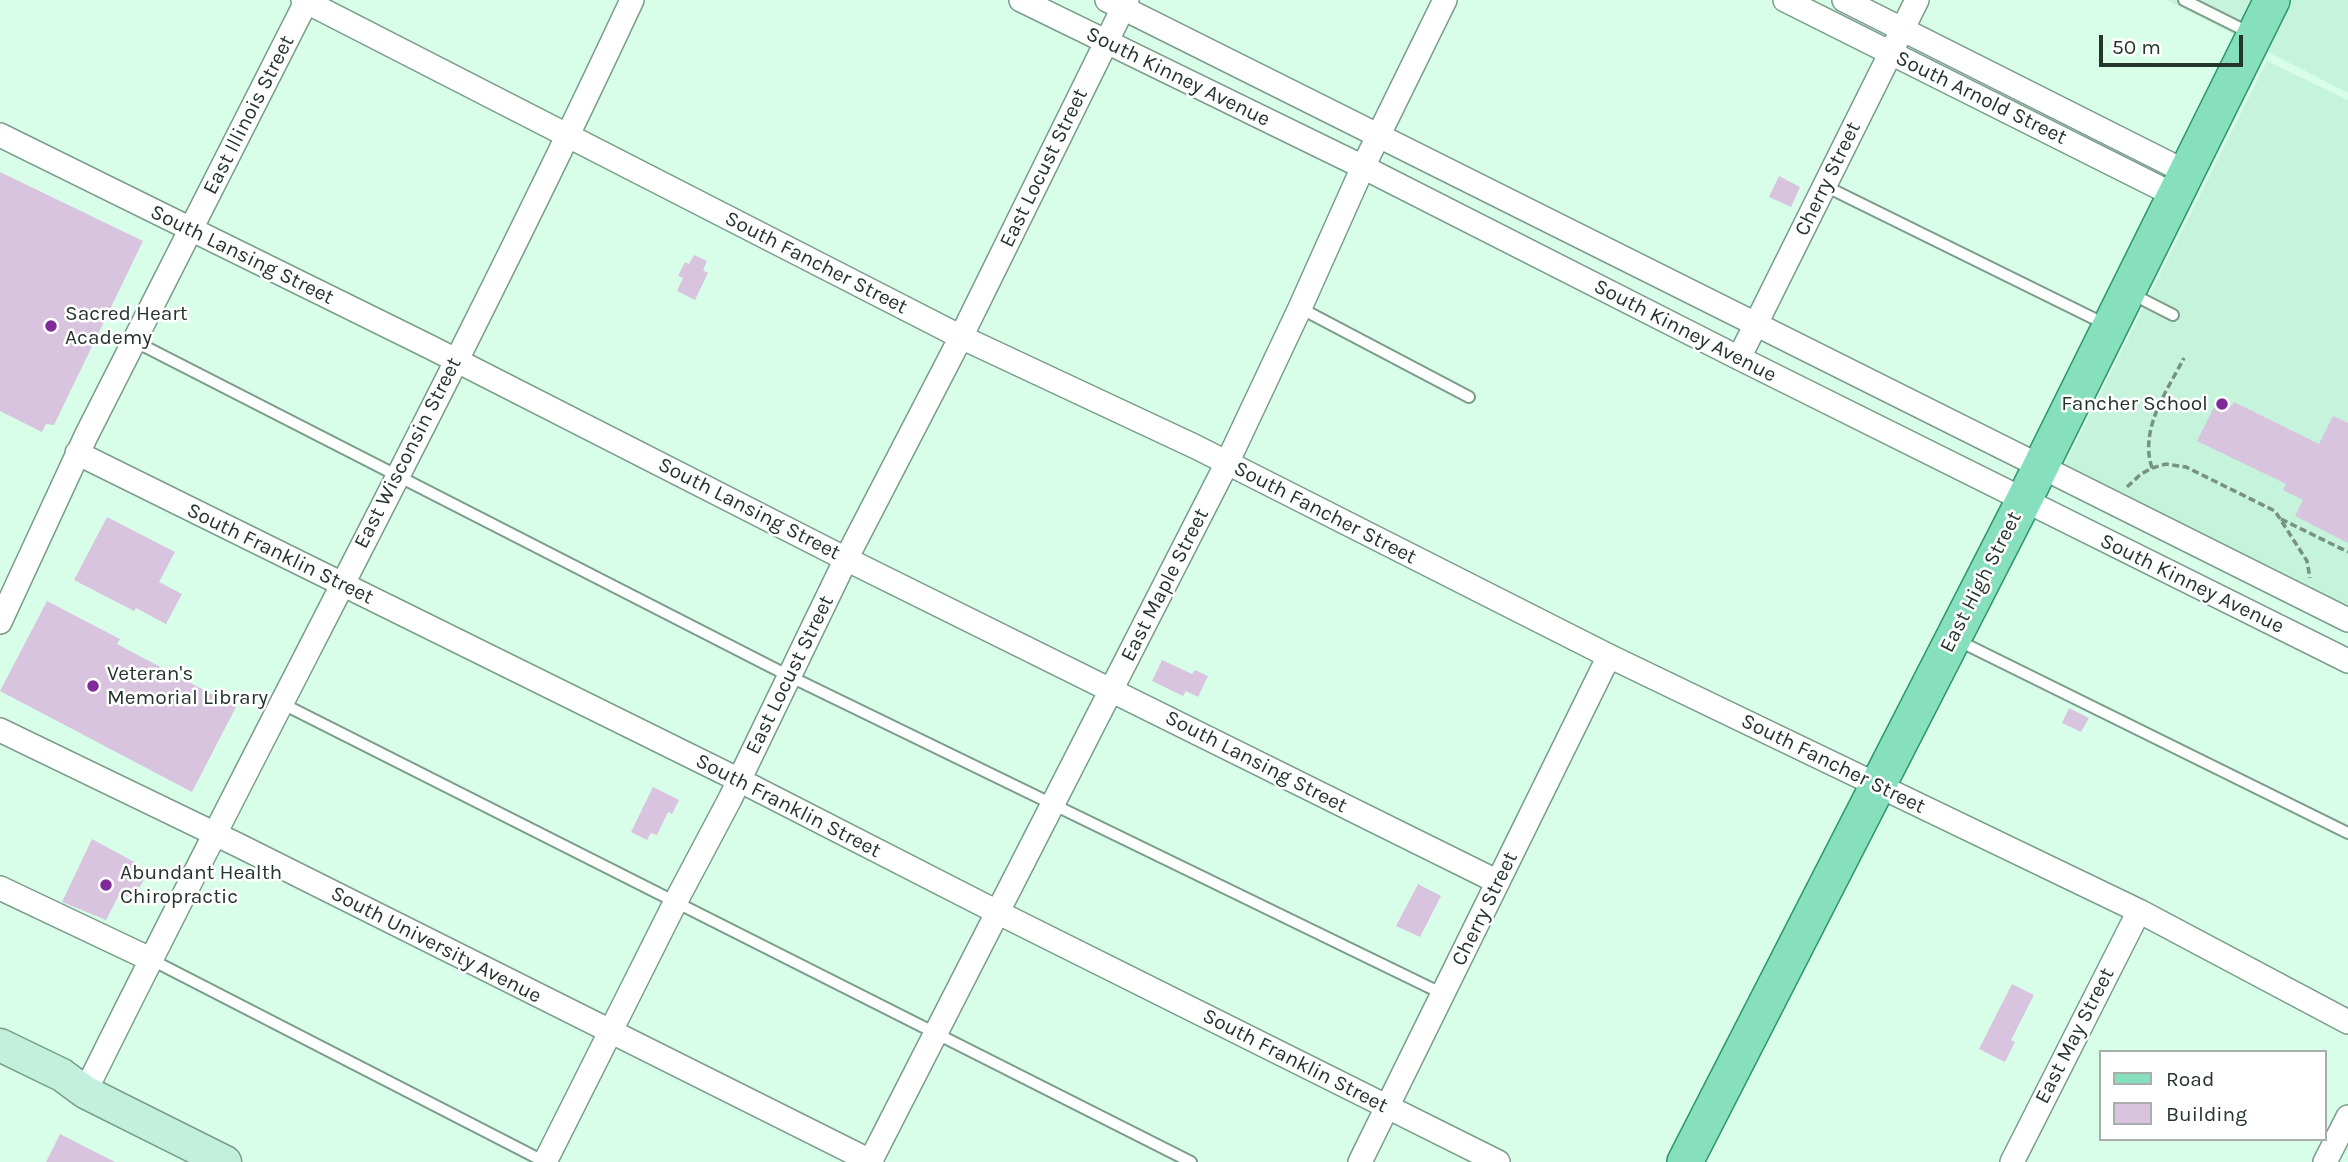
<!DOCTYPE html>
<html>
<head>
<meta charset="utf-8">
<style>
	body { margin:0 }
	#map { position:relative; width:2348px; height:1162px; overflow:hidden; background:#d8feea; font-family:Karla,sans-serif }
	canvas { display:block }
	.legend { position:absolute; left:2099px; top:1050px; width:228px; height:91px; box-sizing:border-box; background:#fff; border:2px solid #a8aeab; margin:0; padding:9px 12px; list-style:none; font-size:21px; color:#25342d }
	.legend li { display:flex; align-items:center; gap:14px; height:35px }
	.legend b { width:35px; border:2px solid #a8aeab }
	.scale { position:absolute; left:2099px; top:35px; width:144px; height:32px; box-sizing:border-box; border:4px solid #25342d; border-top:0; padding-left:9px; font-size:21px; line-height:24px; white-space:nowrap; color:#25342d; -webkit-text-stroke:5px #fff; paint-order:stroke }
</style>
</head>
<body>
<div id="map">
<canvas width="2348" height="1162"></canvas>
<ul class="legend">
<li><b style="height:9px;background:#86dfbd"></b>Road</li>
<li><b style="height:19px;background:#d8c4df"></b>Building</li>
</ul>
<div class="scale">50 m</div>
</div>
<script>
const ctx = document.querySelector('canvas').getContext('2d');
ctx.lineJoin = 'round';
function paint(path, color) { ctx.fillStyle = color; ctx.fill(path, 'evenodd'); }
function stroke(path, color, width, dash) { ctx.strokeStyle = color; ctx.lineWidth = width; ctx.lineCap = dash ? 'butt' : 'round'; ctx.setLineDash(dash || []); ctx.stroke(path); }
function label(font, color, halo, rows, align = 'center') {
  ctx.font = font + ' Karla,sans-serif'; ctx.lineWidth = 5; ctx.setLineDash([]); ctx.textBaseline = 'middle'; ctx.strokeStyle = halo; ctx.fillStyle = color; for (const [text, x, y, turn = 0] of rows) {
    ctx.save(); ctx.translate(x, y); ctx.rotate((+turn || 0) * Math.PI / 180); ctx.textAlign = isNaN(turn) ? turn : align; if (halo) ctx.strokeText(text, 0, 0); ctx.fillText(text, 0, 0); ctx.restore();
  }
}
const built = new Path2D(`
	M2166 0H2348V93L2231 33Z
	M2267 61 2348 100V620L2059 476Z`);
const building = new Path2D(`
	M0 172 143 241 54 425 46 424 42 432 0 411Z
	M1779 176 1800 187 1791 207 1769 197Z
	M694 255 707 261 703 270 708 273 695 300 677 291 683 278 678 276 685 262 689 264Z
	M2218 399 2232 406 2234 402 2319 444 2333 416 2348 423V543L2295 516 2303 500 2283 490 2286 484 2197 441Z
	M107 517 175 552 159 582 182 594 166 624 136 608 134 611 74 580Z
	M47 601 120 639 117 644 236 707 192 792 0 691Z
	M1162 660 1192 674 1195 670 1208 676 1198 697 1186 691 1183 696 1152 681Z
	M2069 708 2089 718 2081 732 2062 723Z
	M653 787 679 800 672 814 668 812 657 835 651 833 647 840 631 832Z
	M92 839 136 863 132 870 146 876 133 899 120 893 106 920 62 902Z
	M1418 884 1441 896 1420 937 1396 926Z
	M2012 984 2034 995 2011 1040 2015 1042 2005 1062 1979 1049Z
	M60 1134 115 1162H46Z`);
const path = new Path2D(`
	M2152 468C2139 429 2167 391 2184 358
	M2127 487 2141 474 2152 468 2166 464 2186 467 2275 511 2307 561 2310 578
	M2281 519 2348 552`);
const lane = new Path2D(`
	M2184 0 2250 33
	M1825 186 2105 324
	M2130 293 2173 315
	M1300 308 1469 397
	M134 341 789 676 1443 994
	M1959 641 2348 833
	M281 703 1191 1162
	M152 960 545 1162`);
const street = new Path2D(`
	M303 0 961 337 1196 447 1609 656 2139 911 2348 1022
	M1021 0 1363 167 1739 358 2348 661
	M1107 0 2348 620
	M1785 0 2176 196
	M1844 0 2188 173
	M0 135 430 347 846 559 1498 882
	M1739 358 1917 0
	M77 453 739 780 999 913 1498 1162
	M0 622 86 436 306 2
	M0 730 238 845 872 1162
	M0 888 152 960
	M85 1092C265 727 460 369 632 0
	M545 1162 676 901 730 799 846 559 961 337 1127 0
	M870 1162 1227 463 1300 308 1363 167 1445 0
	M1360 1162 1609 656
	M2012 1162 2139 911
	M2325 1162 2348 1117`);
const secondary = new Path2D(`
	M0 1045 62 1075 85 1092 225 1162`);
const primary = new Path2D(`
	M1685 1162 2024 500 2272 0`);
const markers = [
	[51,326,7,"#802b99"],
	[2222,404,7,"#802b99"],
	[93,686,7,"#802b99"],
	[106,885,7,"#802b99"]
];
const streetNames = [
	["South Kinney Avenue",1178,77,26],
	["South Arnold Street",1981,98,26],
	["East Illinois Street",249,115,-63],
	["East Locust Street",1044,168,-64],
	["Cherry Street",1828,179,-64],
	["South Lansing Street",242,255,26],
	["South Fancher Street",816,263,27],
	["South Kinney Avenue",1685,331,27],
	["East Wisconsin Street",408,453,-63],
	["South Lansing Street",749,509,27],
	["South Fancher Street",1325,513,27],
	["South Franklin Street",280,554,26],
	["East High Street",1981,582,-63],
	["South Kinney Avenue",2192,584,26],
	["East Maple Street",1165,585,-63],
	["East Locust Street",790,675,-64],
	["South Lansing Street",1256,762,27],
	["South Fancher Street",1833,764,26],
	["South Franklin Street",788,806,27],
	["Cherry Street",1485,909,-64],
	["South University Avenue",436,945,27],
	["East May Street",2075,1036,-63],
	["South Franklin Street",1295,1061,27]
];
const poiNames = [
	["Sacred Heart",65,314],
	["Academy",65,338],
	["Fancher School",2208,404,"right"],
	["Veteran's",107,674],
	["Memorial Library",107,698],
	["Abundant Health",120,873],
	["Chiropractic",120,897]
];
paint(built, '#c6f3db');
paint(building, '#d8c4df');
stroke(lane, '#7a9d8b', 14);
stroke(street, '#7a9d8b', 26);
stroke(secondary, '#7a9d8b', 35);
stroke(primary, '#2f966e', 38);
stroke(path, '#779184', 3.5, [7, 3.5]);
stroke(lane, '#fff', 10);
stroke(street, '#fff', 23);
stroke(secondary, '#c2efde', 32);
stroke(primary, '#86dfbd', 35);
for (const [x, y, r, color] of markers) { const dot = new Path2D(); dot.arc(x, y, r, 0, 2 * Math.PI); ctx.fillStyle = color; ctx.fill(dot); stroke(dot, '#fff', 2.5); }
label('21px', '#25342d', '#fff', streetNames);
label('21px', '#25342d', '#fff', poiNames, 'left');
</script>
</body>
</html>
